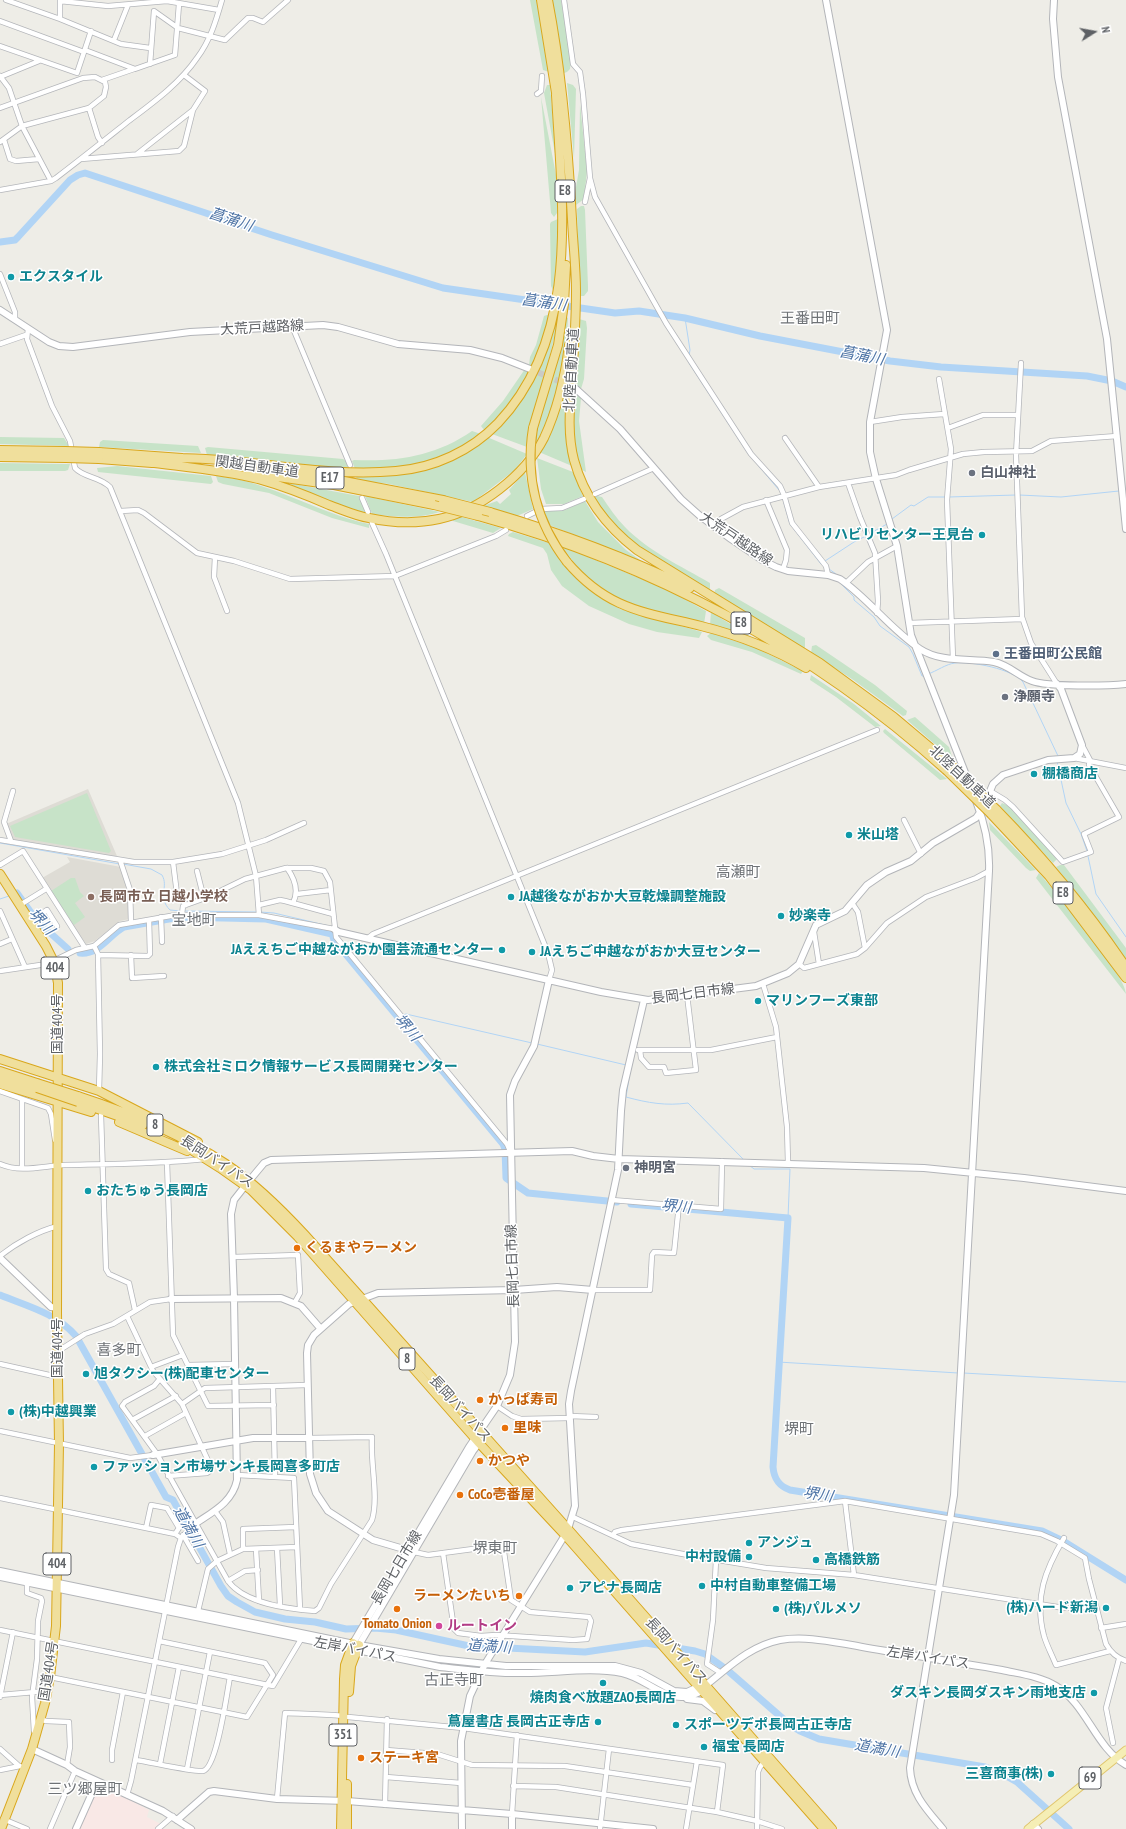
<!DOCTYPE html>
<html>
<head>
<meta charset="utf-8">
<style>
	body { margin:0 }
	#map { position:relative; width:1126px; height:1829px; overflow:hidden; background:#eeede7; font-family:"PT Sans Narrow",sans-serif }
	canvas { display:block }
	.north { position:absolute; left:1074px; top:12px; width:40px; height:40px; -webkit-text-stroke:3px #fff; paint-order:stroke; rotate:79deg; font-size:11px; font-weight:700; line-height:16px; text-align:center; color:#5e6165 }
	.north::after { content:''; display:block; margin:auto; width:14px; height:18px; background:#5e6165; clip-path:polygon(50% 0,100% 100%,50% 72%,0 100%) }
</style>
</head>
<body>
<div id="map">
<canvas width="1126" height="1829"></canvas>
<div class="north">N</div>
</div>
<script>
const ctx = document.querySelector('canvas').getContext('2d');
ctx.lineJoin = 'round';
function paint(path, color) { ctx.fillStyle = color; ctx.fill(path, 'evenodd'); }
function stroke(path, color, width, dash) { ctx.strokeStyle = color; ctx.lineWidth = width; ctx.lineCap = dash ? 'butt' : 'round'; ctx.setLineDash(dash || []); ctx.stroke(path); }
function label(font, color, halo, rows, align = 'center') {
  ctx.font = font + ' "PT Sans Narrow","Noto Sans JP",sans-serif'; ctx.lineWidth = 3; ctx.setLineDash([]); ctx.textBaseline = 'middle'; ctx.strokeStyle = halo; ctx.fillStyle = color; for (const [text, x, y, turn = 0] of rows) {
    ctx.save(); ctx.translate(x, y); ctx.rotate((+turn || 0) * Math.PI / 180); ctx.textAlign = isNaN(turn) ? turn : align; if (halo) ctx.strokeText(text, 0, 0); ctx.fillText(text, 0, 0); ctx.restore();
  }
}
const education = new Path2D(`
	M88 789 117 856 115 857 13 840 6 824Z
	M67 857 121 867 128 891 130 919 120 921 95 941 86 944 65 915 42 878 70 862Z`);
const medical = new Path2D(`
	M101 1785 149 1810 147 1817 161 1824 155 1829H78L98 1786Z`);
const green = new Path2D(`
	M530 0H537L549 72 543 70Z
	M552 0H561L571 61 570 69 567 72 564 73Z
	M567 83 573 85 576 89 574 158Z
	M547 85H550L556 159 544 93Z
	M541 97 557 180V213L554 217 551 213Z
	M580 104 587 171 584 199 576 205V187L579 170Z
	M581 206H584L585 210 588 286V291L584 296H579L577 209Z
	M558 219V243L554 292 551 286 550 224 551 222Z
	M550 314 539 352 532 366 529 365 530 357 536 345 544 316Z
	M558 315H560L527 447 492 434 544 353Z
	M566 317 568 318C566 362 557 407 535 446 538 402 560 361 566 317Z
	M579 319 586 321 587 328 584 379 581 389 574 386Z
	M525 369 531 372C519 393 504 411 487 429L484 430 481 426 503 401Z
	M566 385 569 387 572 466 539 452Z
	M574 392 581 398 579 421 586 472 580 469C573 443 572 419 574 392Z
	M472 431 481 434C456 454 425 466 393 469 380 471 367 469 355 469L352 461 354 460C397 462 436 456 472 431Z
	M0 437 64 438 69 446 0 444Z
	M487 437 527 454 515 470 473 502 389 484 357 480 356 476 415 472Z
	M103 440 198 446 201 453 99 447 100 442Z
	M208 447 343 459 346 461 348 468 347 470 207 455 205 448Z
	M537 458 573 472 583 496 564 504H546L541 489Z
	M0 463 65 464H70L68 470 65 471H0Z
	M117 466 211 476 213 482 211 484 98 472 97 468Z
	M525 472 533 509 517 516 483 506 497 501 500 504 511 494 509 490Z
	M216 476C270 481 317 513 369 524V528L332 518 269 493 223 484 218 482Z
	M272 480 359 496 366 514Z
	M365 496 440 512C417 519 395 517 372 514Z
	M597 496 602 497C609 507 616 518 625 527 648 551 681 566 710 583V593L624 537 593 497Z
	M585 501 598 522 626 550 643 562 549 525 542 511 565 510Z
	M458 516 501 528 493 533 453 521 452 519Z
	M513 532 549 543 568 570 583 585 620 609 702 632 699 638 657 632 629 624 589 606 562 586 551 570 547 554 543 548 508 536 509 534Z
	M562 546 668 590 706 611 704 624C672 616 637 611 608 594 589 583 574 564 562 546Z
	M719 588 805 638V649L714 595 715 590Z
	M711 612 761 643 710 625Z
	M711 633 756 648 803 671 801 674 752 652 711 640 707 636Z
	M816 645 875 685 907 711 906 715 903 716 852 679 811 653 812 646Z
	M811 675 854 704 881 726 875 727 836 697 810 680Z
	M915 717 949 747 953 760 907 720Z
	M885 729 947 779 940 780 884 733 883 731Z
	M87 793 111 851 109 853 15 837 10 826Z
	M1002 803 1011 807 1058 858 1053 863 1000 806Z
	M989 822 1036 870 1030 871 1026 868 990 830Z
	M1060 865H1064L1126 948V961L1076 892 1056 867Z
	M1039 873C1055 891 1126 975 1126 994L1036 878Z
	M71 878H75L80 892 84 896 75 903 85 917 74 925 51 891Z`);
const stream = new Path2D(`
	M685 318 690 350 689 356
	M689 363 747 452 779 490
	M1019 495 1061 497 1119 491
	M949 497 1016 495
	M784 503 790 524 821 564
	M892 519 911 505 914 506 928 497H946
	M869 534 887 524
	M825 561 854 542 866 536
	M829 569 836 574
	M838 581 854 597V600L874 617 880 626 909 647 913 654 922 676H924
	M928 674C937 671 946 664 955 663 971 661 1013 669 1023 682L1058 756
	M1057 761 1066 803 1081 834 1087 851
	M0 843 120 864
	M1088 856 1096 894 1126 937
	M123 864 151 869 162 875C169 887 157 897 170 910L181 911
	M0 899 9 896
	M184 911 257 912
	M260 912 274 913 329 926
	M403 1015 406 1014 532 1043
	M537 1044 626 1065
	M631 1066 626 1097C648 1103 666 1106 688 1103L744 1160
	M749 1165 754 1169H790L788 1218
	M778 1362 958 1373
	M963 1373 1126 1382`);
const river = new Path2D(`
	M0 242 15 240 18 237 70 180 78 175 85 173 272 235 443 288 615 313 639 311 685 318 760 336 890 361 941 367 1087 376 1112 381 1126 387
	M17 893 37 921 68 949
	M80 953C99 955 109 935 124 927L180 917 266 919 332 934 334 940 503 1144 505 1149 506 1178 528 1193 617 1202
	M631 1204 788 1218 773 1467C774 1479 779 1486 790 1490L1042 1531 1063 1541 1126 1580
	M0 1295C27 1306 56 1313 76 1336L166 1497 173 1500 221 1586 228 1596 237 1602 255 1612 285 1619 315 1622 346 1629 375 1628 396 1630 469 1646 585 1652 646 1643 695 1651 705 1654 726 1669 789 1724 800 1731 819 1739 985 1767 1001 1773 1017 1782 1069 1829`);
const secondaryTunnel = new Path2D(`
	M530 369 575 388`);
const street = new Path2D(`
	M6 0 60 19
	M60 0V19L121 44 150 48
	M564 0 573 64 580 72 583 94 590 178 595 197 666 323 751 454 780 486 784 495 792 523 826 566 828 575
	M60 1 108 6 167 1 219 10
	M0 21 84 52
	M114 40 128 5
	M0 46 77 73 91 31
	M85 50 135 69 175 55 179 4
	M150 64 154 11 178 28 225 40 248 18H253L263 22 288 0
	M0 76 9 88 22 126 51 181
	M0 77 39 61
	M102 80 134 69
	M537 94 541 91 542 76
	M0 108 83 78 95 77 105 82 106 87 104 96 89 108 22 126 0 142
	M89 108 98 137 102 143
	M4 140 10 159 16 161 39 159
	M137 154 193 110 205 91 184 75
	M81 159 179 151 184 146 193 110
	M0 190 51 181 56 178C81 159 106 139 130 120 154 102 180 83 197 58 210 41 216 21 222 0
	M585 202 590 178
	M0 274 15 312V320
	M292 326 350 465
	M28 329 27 339 52 406 70 441 75 468C84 478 99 476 110 487L238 803 256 876 259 915
	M0 344 26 335
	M1021 363 1016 455 1022 617 1031 643 1057 684
	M939 379 951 449 947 500 953 659
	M870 422 902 417 944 414
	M948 428 983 415H1018
	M785 438 819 487
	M848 483 860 517 875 553 878 601 877 613
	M595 494 654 468
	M362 498 368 512
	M766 500 787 550 786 560 783 569
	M121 511 138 510 144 513 197 553 234 561 290 579 395 576 496 536 506 530
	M527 516 541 509 562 508 584 499
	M372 523 386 554 548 953 552 970 549 980
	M713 526 721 519 743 507 819 487 896 475 909 470 963 454 984 452 1032 451 1051 441 1117 436
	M215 557 214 577 227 611
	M846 583 868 562 897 546
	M909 623 1022 619
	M1074 758 1126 768
	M990 791 1005 800 1013 807 1063 862 1091 852 1084 834 1119 817 1089 765 1090 760 1082 745
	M904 820 921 854
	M0 840 134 862H173L222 854 266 840 304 823
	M11 841 4 822 13 791
	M120 860 130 890 131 922
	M173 862 177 894 186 905
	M0 865 23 851 85 948
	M287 868C295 879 299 891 293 903
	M197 871 204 899
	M297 894 331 890
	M852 903 858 912 865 948
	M20 905 46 889
	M259 905 280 900 285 901 333 914
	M0 911 25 967
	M182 914 183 906 208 897 245 879 286 868H311L324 871 330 882 336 937 507 1144 510 1151
	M161 917 162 942
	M30 921 47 910 57 926
	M814 932 819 964
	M368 938 373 934 877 730
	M0 944 12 939
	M94 946 98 954 100 1054 99 1091
	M98 955 148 956 150 954 149 920
	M131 955 132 978 164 976
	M799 964 804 968 808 967 857 954 865 948 887 923 926 897 976 878 989 871
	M0 971 47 964 76 950 94 946 119 925 176 915H259L334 929
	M763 984 776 1027 787 1127 788 1163
	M638 1050H711L777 1037
	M640 1050 641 1058 649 1067H664L666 1073 696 1070 687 995
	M0 1091 48 1108 51 1114 55 1140
	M22 1099V1168
	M101 1115 106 1269 109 1274 129 1283 135 1310
	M167 1162 173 1335 208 1406 274 1405
	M0 1164C20 1173 43 1166 64 1165 111 1164 158 1164 205 1159
	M612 1200 721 1209 722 1161
	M0 1256C16 1243 38 1231 58 1226
	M233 1257 298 1255 300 1293 295 1302
	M593 1290H650L652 1255 654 1252 674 1253 679 1205
	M127 1316 153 1371 182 1404 211 1467 210 1471 207 1473 168 1476
	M58 1349 63 1348 85 1334 113 1324 150 1302 171 1299
	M0 1364 58 1377
	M188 1365 235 1364
	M151 1367 183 1355
	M159 1380 154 1386 125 1402 122 1406 157 1454 228 1581C245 1604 288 1609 315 1611L319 1608 331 1584 372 1520C379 1497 370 1462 372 1437L309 1438
	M273 1386 275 1477
	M182 1404 205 1388 307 1385
	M497 1406 512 1416 521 1419 570 1418
	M570 1416 596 1417
	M134 1419 176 1396
	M0 1431 130 1458 153 1455
	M145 1436 186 1413
	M237 1475 294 1478 300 1609
	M0 1498 175 1534 181 1538
	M845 1501 854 1575
	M215 1511 223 1522 230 1554
	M573 1517 631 1544 688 1555 766 1568 854 1575 1064 1608 1096 1607
	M146 1528 151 1505 167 1508 179 1528 175 1534
	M183 1535 198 1561
	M613 1535 615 1532 622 1530 845 1501 1041 1534 1057 1541 1085 1558 1089 1579 1106 1644C1111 1653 1117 1658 1126 1661
	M1064 1538C1045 1570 1034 1598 1044 1636 1047 1646 1052 1655 1056 1665L1110 1651
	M277 1548 280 1605
	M243 1549 297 1547
	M256 1549 259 1601
	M414 1552 428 1555 503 1545 511 1600 530 1612 589 1617 591 1621 587 1639 573 1640 496 1635 481 1636 458 1633 454 1629 443 1553
	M716 1560 713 1620 707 1664 721 1673
	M228 1581 245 1571 258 1570
	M27 1583V1593L41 1598 42 1601 38 1621 37 1659 32 1697 34 1731
	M198 1611 208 1569 217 1561 243 1549V1529L296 1527
	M1101 1628 1126 1624
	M0 1630 273 1686 300 1641
	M50 1677 247 1717 273 1675 265 1663 159 1641
	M0 1695 47 1691
	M0 1697 13 1632
	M348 1717 463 1728 723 1765 717 1812
	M40 1719 46 1721 69 1722 70 1747 67 1765
	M1113 1743 1106 1708 1119 1659
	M0 1749 19 1766
	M386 1750 437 1754 472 1765 565 1766 693 1785
	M112 1760V1750L123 1692
	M136 1760C150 1762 191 1772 203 1771 217 1768 227 1692 230 1677
	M160 1764 179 1667
	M187 1769 210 1652
	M0 1770 20 1766
	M386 1777 461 1783
	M513 1786 556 1787 659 1803 717 1812 757 1821 782 1829
	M127 1795 131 1781 178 1547 181 1538 192 1526
	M277 1799 285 1713C305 1714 324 1714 343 1716
	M385 1805 387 1719
	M512 1814 517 1735
	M3 1819 27 1829
	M50 1829 75 1771
	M158 1829 173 1816
	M600 1829 609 1749
	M686 1829 697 1761
	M757 1829 758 1772 760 1767 765 1761`);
const secondary = new Path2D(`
	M826 0 887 330 870 422V452L876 479 897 546 911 635 968 780
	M1054 0 1053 19 1058 77 1107 339 1126 529
	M0 310 49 342 59 346 73 347 190 332 323 325 338 327 398 344 470 350 502 358 530 369
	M576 389 620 429 681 499 699 515 731 539 762 560 776 567 788 571 828 575 840 579C869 599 890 629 920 649 941 663 970 658 994 662 1009 665 1018 676 1032 681 1048 687 1107 686 1126 684
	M985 803 993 784 1003 775 1048 760 1074 758 1080 754 1082 745 1061 689 1057 684
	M334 929 339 932 601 992 648 1000 756 986 788 973 799 964 816 925 845 911 867 885 886 872 911 861 933 843 976 818 981 811
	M249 1181 264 1163 271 1160 572 1151 593 1156 619 1159 924 1168 1024 1178 1126 1191
	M0 1258 51 1307 58 1308
	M171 1299 281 1298 301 1306 320 1328
	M153 1455 253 1438H309
	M192 1526C210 1513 232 1504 237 1480L234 1298 231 1214 234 1200 245 1186
	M568 1529 575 1506 569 1404 571 1391 618 1170 621 1111 623 1090 644 1000
	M414 1552 373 1540 328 1511 316 1493 310 1474 307 1353 308 1345 314 1335 349 1304 378 1293 514 1290 557 1287 593 1290
	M0 1571 359 1645 439 1659 506 1666H615L641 1673 674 1691 687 1692 702 1685
	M0 1577 440 1667C468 1670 497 1674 525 1673 556 1673 592 1667 622 1673 646 1678 664 1702 689 1696 697 1694 702 1692 706 1685 729 1667 750 1646 780 1640 804 1636 828 1641 852 1645 876 1650 900 1653 924 1657 950 1662 976 1665 1002 1670 1020 1674 1040 1676 1056 1686 1087 1705 1095 1747 1126 1765
	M353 1643 469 1447 497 1406 510 1375 515 1342 510 1095 515 1081 534 1046 549 980
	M359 1645 473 1451 479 1443 480 1440
	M687 1699 703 1701 715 1710
	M32 1749 67 1765 75 1771 163 1811 191 1829
	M512 1814V1829
	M177 1820 209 1792 214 1791 277 1799 347 1801 512 1814 653 1829
	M1033 1824 1038 1829
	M76 1829 97 1782
	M462 1829 461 1741 470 1696 485 1664 565 1535
	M943 1829C927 1810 911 1794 910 1768L954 1495 989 871C990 847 985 824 976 801`);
const primary = new Path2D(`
	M1028 1829 1126 1750`);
const highway = new Path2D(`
	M541 0 557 99
	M548 0C562 72 568 145 572 219 573 243 576 267 576 291 576 321 574 350 572 379 570 406 567 433 574 460 584 497 607 527 637 550L820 663 894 717 951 765
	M533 428 558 345 564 304 566 265
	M0 450 65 451
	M99 452 182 458
	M0 457 66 458
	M178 458C251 458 323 478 396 471 434 468 471 451 498 423 581 335 562 205 556 95
	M99 459 152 463
	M147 462C184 467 222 470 258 479 283 486 306 495 329 505 343 510 356 516 369 518 392 523 416 524 439 519 479 511 525 475 544 438 558 408 565 377 569 345
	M297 472 443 500
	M250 473 334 485 434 505
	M490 512C558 532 626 557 690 588
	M478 516C652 564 812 649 946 770
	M567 562C608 610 644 612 701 626 737 635 774 649 806 668
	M996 809C1044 858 1088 911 1126 967
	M991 814 1049 876 1126 978
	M0 874 46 946 54 962 58 983 57 1313 59 1444 56 1626 50 1677 45 1703 32 1749 1 1829
	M0 1059 99 1091 198 1142
	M0 1071 37 1083
	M0 1077 37 1088
	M0 1084 91 1112
	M78 1096C130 1113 181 1134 226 1164 256 1184 281 1209 305 1235L568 1529 832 1829
	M78 1102 143 1125
	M119 1122 187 1151
	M182 1144 220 1168 251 1190 298 1237 479 1443 565 1535 824 1829
	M349 1692 351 1666 359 1645
	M341 1829 344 1679 345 1665 353 1643
	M347 1829V1784`);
const highwayBridge = new Path2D(`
	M533 428C525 477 537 523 567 562
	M65 451 99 452
	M66 458 99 459
	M443 500 490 512
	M434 505 478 516
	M951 765 996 809
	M946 770 991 814
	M37 1083 78 1096
	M37 1088 78 1102`);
const markers = [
	[11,277,4,"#0f9aa8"],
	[972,473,4,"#6b7280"],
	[982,535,4,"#0f9aa8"],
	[996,654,4,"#5c6f8a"],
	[1005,697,4,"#6b7280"],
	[1034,774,4,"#0f9aa8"],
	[849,835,4,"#0f9aa8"],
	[91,897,4,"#8d6e63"],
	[511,897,4,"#0f9aa8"],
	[781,916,4,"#0f9aa8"],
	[502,950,4,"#0f9aa8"],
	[532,952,4,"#0f9aa8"],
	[758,1001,4,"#0f9aa8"],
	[156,1067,4,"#0f9aa8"],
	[626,1168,4,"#6b7280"],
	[88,1191,4,"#0f9aa8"],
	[297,1248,4,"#e8710a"],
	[86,1374,4,"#0f9aa8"],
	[480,1400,4,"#e8710a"],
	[11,1412,4,"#0f9aa8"],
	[505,1428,4,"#e8710a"],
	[480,1461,4,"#e8710a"],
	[94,1467,4,"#0f9aa8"],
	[460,1495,4,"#e8710a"],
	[749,1543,4,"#0f9aa8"],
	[749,1557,4,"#0f9aa8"],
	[816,1560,4,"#0f9aa8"],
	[702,1586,4,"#0f9aa8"],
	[570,1588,4,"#0f9aa8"],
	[519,1596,4,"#e8710a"],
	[1106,1608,4,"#0f9aa8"],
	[397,1609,4,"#e8710a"],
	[776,1609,4,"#0f9aa8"],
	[439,1626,4,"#d1479c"],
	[603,1683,4,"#0f9aa8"],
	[1094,1693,4,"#0f9aa8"],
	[598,1722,4,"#0f9aa8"],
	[676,1725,4,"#0f9aa8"],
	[704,1747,4,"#0f9aa8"],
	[361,1758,4,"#e8710a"],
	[1051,1774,4,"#0f9aa8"]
];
const shields = [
	[565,191,20],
	[330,478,28],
	[741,623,20],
	[1063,893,20],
	[55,968,28],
	[155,1125,16],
	[407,1359,16],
	[57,1564,28],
	[343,1735,28],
	[1090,1778,22]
];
const shieldNames = [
	["E8",565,191],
	["E17",330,478],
	["E8",741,623],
	["E8",1063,893],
	["404",55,968],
	["8",155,1125],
	["8",407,1359],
	["404",57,1564],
	["351",343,1735],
	["69",1090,1778]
];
const cultureNames = [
	["エクスタイル",19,277],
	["リハビリセンター王見台",974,535,"right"],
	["棚橋商店",1042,774],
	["米山塔",857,835],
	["JA越後ながおか大豆乾燥調整施設",519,897],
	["妙楽寺",789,916],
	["JAええちご中越ながおか園芸流通センター",494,950,"right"],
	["JAえちご中越ながおか大豆センター",540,952],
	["マリンフーズ東部",766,1001],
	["株式会社ミロク情報サービス長岡開発センター",164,1067],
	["おたちゅう長岡店",96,1191],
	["旭タクシー(株)配車センター",94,1374],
	["(株)中越興業",19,1412],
	["ファッション市場サンキ長岡喜多町店",102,1467],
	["アンジュ",757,1543],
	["中村設備",741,1557,"right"],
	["高橋鉄筋",824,1560],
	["中村自動車整備工場",710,1586],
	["アピナ長岡店",578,1588],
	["(株)ハード新潟",1098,1608,"right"],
	["(株)パルメソ",784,1609],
	["ダスキン長岡ダスキン雨地支店",1086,1693,"right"],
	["焼肉食べ放題ZAO長岡店",603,1698,"center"],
	["蔦屋書店 長岡古正寺店",590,1722,"right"],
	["スポーツデポ長岡古正寺店",684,1725],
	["福宝 長岡店",712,1747],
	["三喜商事(株)",1043,1774,"right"]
];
const streetNames = [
	["大荒戸越路線",262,328,-3],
	["北陸自動車道",572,370,-87],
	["関越自動車道",257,467,8],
	["大荒戸越路線",736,539,34],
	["北陸自動車道",962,777,43],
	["長岡七日市線",693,994,-7],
	["国道404号",58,1024,-90],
	["長岡バイパス",217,1162,33],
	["長岡七日市線",513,1266,-92],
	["国道404号",58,1348,-90],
	["長岡バイパス",460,1409,48],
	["長岡七日市線",397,1568,-59],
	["左岸バイパス",355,1650,11],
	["長岡バイパス",676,1651,48],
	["左岸バイパス",928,1658,9],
	["国道404号",49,1671,-81]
];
const worshipNames = [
	["白山神社",980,473],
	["浄願寺",1013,697],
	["神明宮",634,1168]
];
const serviceNames = [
	["王番田町公民館",1004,654]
];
const educationNames = [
	["長岡市立 日越小学校",99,897]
];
const foodNames = [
	["くるまやラーメン",305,1248],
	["かっぱ寿司",488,1400],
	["里味",513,1428],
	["かつや",488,1461],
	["CoCo壱番屋",468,1495],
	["ラーメンたいち",511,1596,"right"],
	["Tomato Onion",397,1624,"center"],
	["ステーキ宮",369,1758]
];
const hotelNames = [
	["ルートイン",447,1626]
];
const waterNames = [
	["菖蒲川",231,220,18],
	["菖蒲川",544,303,8],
	["菖蒲川",862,356,11],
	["堺川",41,922,47],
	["堺川",407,1028,50],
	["堺川",676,1207,6],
	["堺川",818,1495,9],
	["道満川",188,1527,61],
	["道満川",489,1647,4],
	["道満川",877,1749,10]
];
const neighbourhoodNames = [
	["王番田町",810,319],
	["高瀬町",738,873],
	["宝地町",194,921],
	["喜多町",119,1351],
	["堺町",799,1430],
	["堺東町",495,1549],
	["古正寺町",454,1681],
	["三ツ郷屋町",85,1790]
];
paint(education, '#dedcd5');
paint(medical, '#f9e8e6');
paint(green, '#c7e3c8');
stroke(stream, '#b1d4f5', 1);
stroke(river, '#b1d4f5', 7);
stroke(secondaryTunnel, '#cacac6', 6, [6, 3]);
stroke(street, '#b4b6ba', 6);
stroke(secondary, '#b3b5b9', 8);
stroke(primary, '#e1c66e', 9);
stroke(highway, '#d9a71c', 10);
stroke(street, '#fff', 4.5);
stroke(secondary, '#fff', 6);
stroke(primary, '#f5eeb5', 7);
stroke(highway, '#f0df9c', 8);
stroke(highwayBridge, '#d9a71c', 10, []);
stroke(highwayBridge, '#f0df9c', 8);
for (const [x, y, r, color] of markers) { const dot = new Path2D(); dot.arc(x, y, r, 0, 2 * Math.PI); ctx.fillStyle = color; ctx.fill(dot); stroke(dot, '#fff', 1.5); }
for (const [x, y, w] of shields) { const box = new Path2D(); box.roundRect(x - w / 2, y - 11, w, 22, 3); ctx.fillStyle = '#fff'; ctx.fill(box); stroke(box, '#5e6165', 1); }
label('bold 13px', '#5e6165', null, shieldNames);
label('bold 14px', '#0d838f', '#fff', cultureNames, 'left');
label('14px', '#5e6165', '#fff', streetNames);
label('bold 14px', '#5b616d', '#fff', worshipNames, 'left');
label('bold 14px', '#4e5e75', '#fff', serviceNames, 'left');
label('bold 14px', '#785e54', '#fff', educationNames, 'left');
label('bold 14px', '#c56008', '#fff', foodNames, 'left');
label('bold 14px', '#b23c85', '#fff', hotelNames, 'left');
label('italic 15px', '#4f75a6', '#fff', waterNames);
label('15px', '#6f7377', '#fff', neighbourhoodNames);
</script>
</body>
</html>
